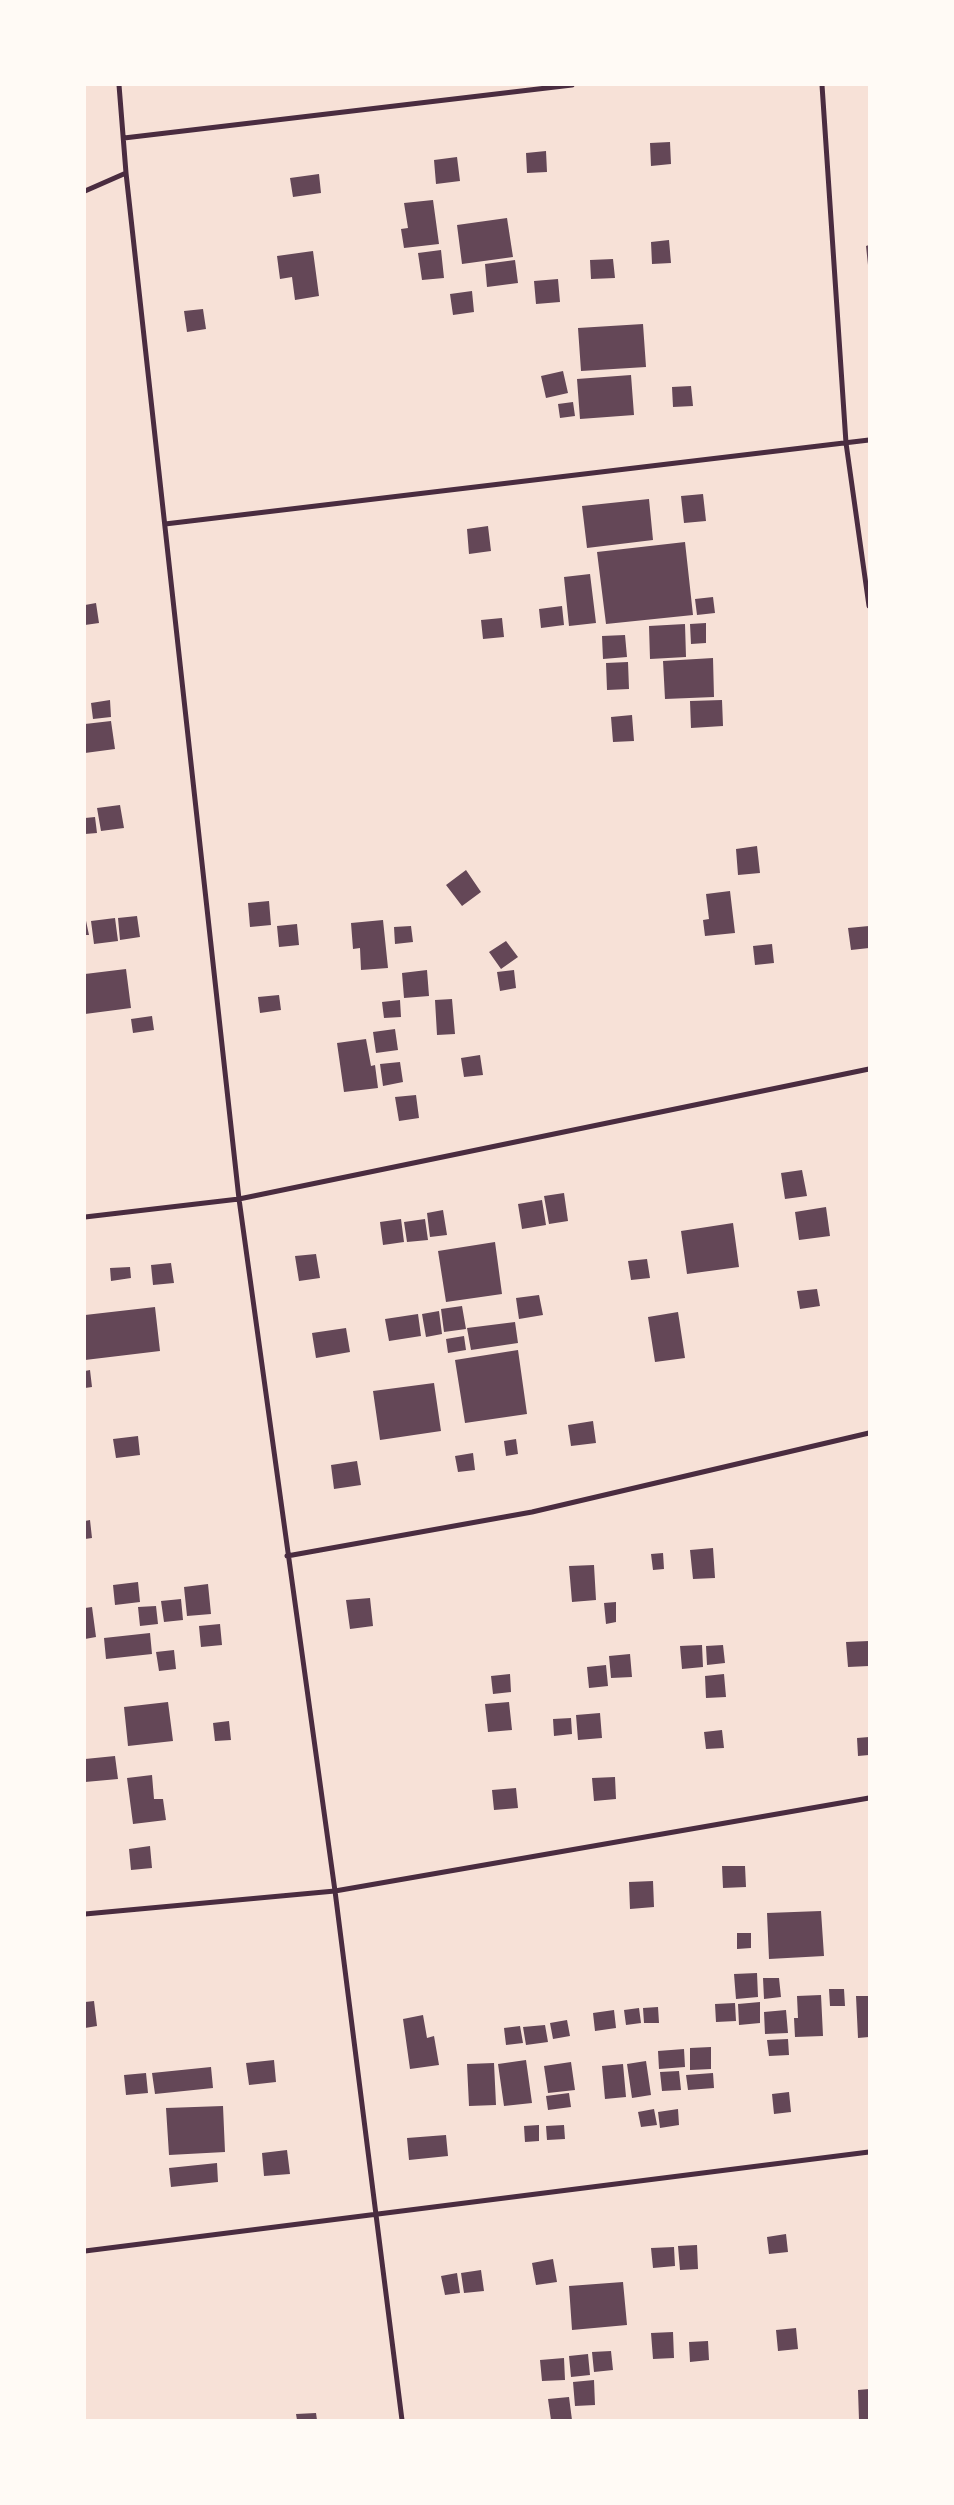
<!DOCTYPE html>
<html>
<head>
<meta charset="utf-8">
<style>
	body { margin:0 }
	#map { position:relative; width:954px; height:2505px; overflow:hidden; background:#f7e1d7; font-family:"Fira Sans Condensed",sans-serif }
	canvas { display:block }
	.frame { position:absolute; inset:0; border:86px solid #fffaf5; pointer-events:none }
</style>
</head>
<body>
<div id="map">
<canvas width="954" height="2505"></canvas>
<div class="frame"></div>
</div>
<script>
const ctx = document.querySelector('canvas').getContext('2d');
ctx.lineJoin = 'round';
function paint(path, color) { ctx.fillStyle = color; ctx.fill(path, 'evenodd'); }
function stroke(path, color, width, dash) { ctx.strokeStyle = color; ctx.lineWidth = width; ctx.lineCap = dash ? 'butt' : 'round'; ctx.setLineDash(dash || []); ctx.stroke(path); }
const building = new Path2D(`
	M670 142 671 164 651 166 650 143Z
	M546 151 547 172 527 173 526 153Z
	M457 157 460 181 436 184 434 160Z
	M319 174 321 193 293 197 290 178Z
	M433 200 439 244 404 248 401 229 408 228 404 203Z
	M507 218 513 257 462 264 457 225Z
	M669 240 671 263 652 264 651 242Z
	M869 245V265H868L866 246Z
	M441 250 444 278 422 280 418 253Z
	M313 251 319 296 295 300 292 277 280 279 277 256Z
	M613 259 615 278 591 279 590 260Z
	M515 260 518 283 487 287 485 264Z
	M558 279 560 302 536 304 534 281Z
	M472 291 474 312 453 315 450 294Z
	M203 309 206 329 187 332 184 311Z
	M643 324 646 367 581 371 578 328Z
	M563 371 568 393 546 398 541 376Z
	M631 375 634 415 580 419 577 379Z
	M691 386 693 406 673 407 672 387Z
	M573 402 575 416 560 418 558 404Z
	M703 494 706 521 684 523 681 496Z
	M649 499 653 540 587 548 582 506Z
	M488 526 491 551 469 554 467 529Z
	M685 542 693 615 606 624 597 552Z
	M590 574 596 623 569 626 564 577Z
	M713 597 715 613 697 615 695 599Z
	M96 603 99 623 85 625V605Z
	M562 606 564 625 541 628 539 609Z
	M502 618 504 637 483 639 481 620Z
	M706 623V643L691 644 690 624Z
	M685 624 686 657 650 659 649 626Z
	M625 635 627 657 603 659 602 636Z
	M713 658 714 697 665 699 663 661Z
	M628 662 629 689 607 690 606 663Z
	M110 700 111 717 93 719 91 703Z
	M722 700 723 726 691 728 690 701Z
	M632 715 634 741 613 742 611 717Z
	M111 721 115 749 85 753V724Z
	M120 805 124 828 101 831 97 808Z
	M95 817 97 833 85 834V818Z
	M757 846 760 873 738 875 736 849Z
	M466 870 481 892 462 906 446 885Z
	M730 891 735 933 705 936 703 920 709 919 706 894Z
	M269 901 271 925 250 927 248 903Z
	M85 916 89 935H85Z
	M137 916 140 937 120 940 118 918Z
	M115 918 118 941 94 944 91 921Z
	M383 920 388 968 361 970 360 948 353 949 351 923Z
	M297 924 299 945 279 947 277 926Z
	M411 926 413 942 395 944 394 927Z
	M869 926V948L851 950 848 928Z
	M506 941 518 957 501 969 489 952Z
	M772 944 774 963 755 965 753 946Z
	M126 969 131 1008 85 1014V974Z
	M427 970 429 996 404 998 402 973Z
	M514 970 516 988 500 991 497 972Z
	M279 995 281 1010 260 1013 258 997Z
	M452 999 455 1034 437 1035 435 1000Z
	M400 1000 401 1017 384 1018 382 1002Z
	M152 1016 154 1030 133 1033 131 1019Z
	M395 1029 398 1050 376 1053 373 1032Z
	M366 1039 371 1066 375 1065 378 1088 344 1092 337 1043Z
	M480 1055 483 1075 464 1077 461 1058Z
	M400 1062 403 1082 383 1086 380 1064Z
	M416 1095 419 1118 399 1121 395 1097Z
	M802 1170 807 1196 785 1199 781 1173Z
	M564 1193 568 1221 549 1224 544 1196Z
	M542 1200 546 1225 522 1229 518 1204Z
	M826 1207 830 1236 799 1240 795 1212Z
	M443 1210 447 1235 430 1237 427 1213Z
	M401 1219 404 1242 383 1245 380 1222Z
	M425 1219 428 1240 407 1242 404 1222Z
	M733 1223 739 1267 687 1274 681 1231Z
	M495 1242 502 1294 446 1302 438 1251Z
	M316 1254 320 1278 299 1281 295 1256Z
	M647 1259 650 1278 631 1280 628 1261Z
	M171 1263 174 1283 153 1285 151 1265Z
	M130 1267 131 1278 111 1281 110 1268Z
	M817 1289 820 1306 800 1309 797 1291Z
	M539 1295 543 1315 519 1319 516 1298Z
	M462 1306 466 1329 444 1332 441 1309Z
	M155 1307 160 1351 85 1360V1315Z
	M439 1311 442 1334 426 1337 422 1314Z
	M678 1312 685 1358 655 1362 648 1317Z
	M418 1314 421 1336 389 1341 385 1319Z
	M515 1322 518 1343 471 1350 467 1328Z
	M346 1328 350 1352 316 1358 312 1333Z
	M464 1336 466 1350 448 1353 446 1339Z
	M518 1350 527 1414 465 1423 455 1360Z
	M90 1370 92 1387 85 1388V1371Z
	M434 1383 441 1431 380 1440 373 1391Z
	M593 1421 596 1443 571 1446 568 1425Z
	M138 1436 140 1455 116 1458 113 1439Z
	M516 1439 518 1454 506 1456 504 1441Z
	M473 1453 475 1470 458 1472 455 1456Z
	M357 1461 361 1485 334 1489 331 1465Z
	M90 1520 92 1538 85 1539V1521Z
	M713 1548 715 1578 693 1579 690 1550Z
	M663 1553 664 1569 653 1570 651 1554Z
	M594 1565 596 1600 572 1602 569 1566Z
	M138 1582 140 1602 115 1605 113 1585Z
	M208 1584 211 1614 187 1616 184 1587Z
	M370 1598 373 1626 350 1629 346 1600Z
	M181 1599 183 1620 164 1622 161 1601Z
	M616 1602V1622L606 1624 604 1603Z
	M156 1606 158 1624 140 1626 138 1607Z
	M92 1607 96 1637 85 1639V1608Z
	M220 1624 222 1645 201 1647 199 1626Z
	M150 1633 152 1654 106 1659 104 1638Z
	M869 1641V1666L848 1667 846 1642Z
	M702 1645 703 1667 682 1669 680 1646Z
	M723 1645 725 1663 707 1665 706 1646Z
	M174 1650 176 1669 159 1671 156 1652Z
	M630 1654 632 1677 611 1678 609 1656Z
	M606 1665 608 1686 589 1688 587 1667Z
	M510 1674 511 1692 493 1694 491 1676Z
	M724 1674 726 1697 706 1698 705 1676Z
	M168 1702 173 1741 128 1746 124 1707Z
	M509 1702 512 1730 488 1732 485 1704Z
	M600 1713 602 1738 578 1740 576 1715Z
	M571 1718 572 1734 554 1736 553 1719Z
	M229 1721 231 1740 215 1741 213 1723Z
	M722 1730 724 1748 706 1749 704 1732Z
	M869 1737V1755L858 1756 857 1738Z
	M115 1756 118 1779 85 1782V1759Z
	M152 1775 154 1799H163L166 1820 133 1824 127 1778Z
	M615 1777 616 1799 594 1801 592 1778Z
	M516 1788 518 1808 494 1810 492 1790Z
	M150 1846 152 1868 131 1870 129 1849Z
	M722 1866H745L746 1887 723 1888Z
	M653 1881 654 1907 630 1909 629 1882Z
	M821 1911 824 1956 769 1959 767 1913Z
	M737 1933H751V1948L737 1949Z
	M757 1973 758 1997 736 1999 734 1974Z
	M763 1978H779L781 1997 764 1999Z
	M829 1989H844L845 2006H830Z
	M821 1995 823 2036 795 2037 794 2018H798L797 1996Z
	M856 1996H869V2037L858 2038Z
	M94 2001 97 2026 85 2028V2002Z
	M760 2002V2023L739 2025 738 2004Z
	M735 2003 736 2021 716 2022 715 2004Z
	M658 2007 659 2023H644L643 2008Z
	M639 2008 641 2023 626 2025 624 2010Z
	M614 2010 616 2028 595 2031 593 2013Z
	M786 2010 788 2033 765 2034 764 2012Z
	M423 2015 427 2038 434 2036 439 2065 410 2069 403 2019Z
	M567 2020 570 2036 553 2039 550 2023Z
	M545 2025 548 2042 526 2045 523 2027Z
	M520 2026 523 2043 506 2045 504 2028Z
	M788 2039 789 2055 769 2056 767 2040Z
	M711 2047V2069L690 2070V2048Z
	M684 2049 685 2067 659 2069 658 2051Z
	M274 2060 276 2082 249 2085 246 2063Z
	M526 2060 532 2103 504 2106 498 2064Z
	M646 2061 651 2095 632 2098 627 2064Z
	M571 2062 575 2090 548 2093 544 2066Z
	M494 2063 496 2105 469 2106 467 2064Z
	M623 2064 626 2097 605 2099 602 2066Z
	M211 2067 213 2088 155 2094 152 2073Z
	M679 2071 681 2090 662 2091 660 2072Z
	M146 2073 148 2093 126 2095 124 2075Z
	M713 2073 714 2088 688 2090 686 2075Z
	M789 2092 791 2112 774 2114 772 2094Z
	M569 2093 571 2107 548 2110 546 2096Z
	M223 2106 225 2152 169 2155 166 2108Z
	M654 2109 657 2125 641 2127 638 2112Z
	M678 2109 679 2125 660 2128 658 2112Z
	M539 2125V2141L525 2142 524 2126Z
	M564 2125 565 2139 547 2140 546 2126Z
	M446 2135 448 2156 409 2160 407 2138Z
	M287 2150 290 2174 264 2176 262 2153Z
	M217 2163 218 2182 171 2187 169 2168Z
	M786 2234 788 2252 769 2254 767 2237Z
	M697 2245 698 2269 680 2270 678 2246Z
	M674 2247 675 2266 653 2268 651 2248Z
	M553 2259 557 2282 536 2285 532 2263Z
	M481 2270 484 2291 464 2293 461 2273Z
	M457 2273 460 2293 445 2295 441 2276Z
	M623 2282 627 2325 572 2330 569 2286Z
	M796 2328 798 2349 778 2351 776 2330Z
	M673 2332 674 2358 653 2359 651 2333Z
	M708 2341 709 2360 690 2362 689 2342Z
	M611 2351 613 2370 594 2372 592 2352Z
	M588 2354 590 2375 571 2377 569 2356Z
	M564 2358 565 2380 542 2381 540 2360Z
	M594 2380 595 2405 575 2406 573 2382Z
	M869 2389V2420H859L858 2390Z
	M569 2397 572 2420H551L548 2399Z
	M316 2413 317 2420H297L296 2414Z`);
const minor = new Path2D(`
	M119 85 126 173 239 1199 335 1891 402 2420
	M822 85 846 443 869 606
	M124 138 572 85
	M85 191 126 173
	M165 524 869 440
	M85 1217 239 1199 869 1069
	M287 1556 532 1512 869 1433
	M85 1914 335 1891 869 1798
	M85 2251 869 2152`);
paint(building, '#644757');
stroke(minor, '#4a2c40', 5);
</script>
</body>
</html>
